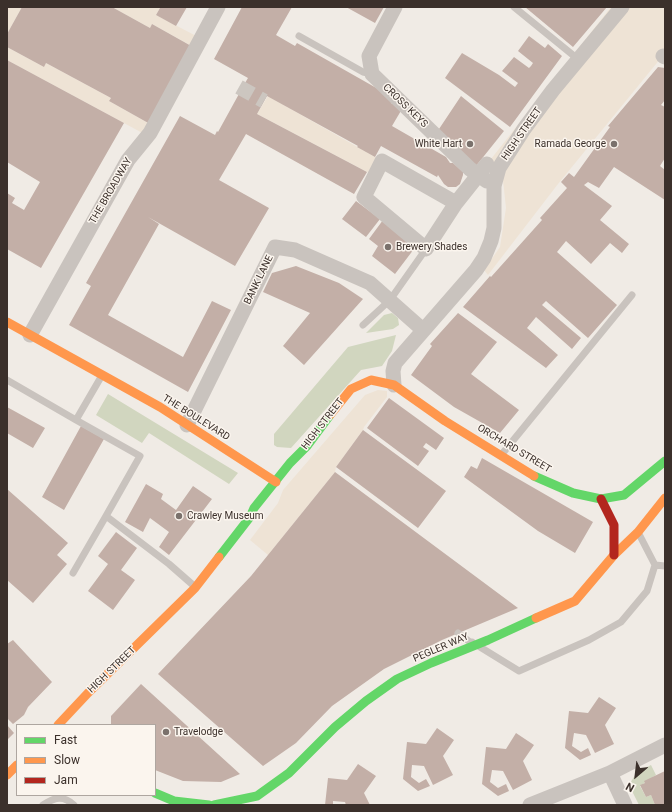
<!DOCTYPE html>
<html>
<head>
<meta charset="utf-8">
<style>
	body { margin:0 }
	#map { position:relative; width:672px; height:812px; overflow:hidden; background:#f0ebe5; font-family:Roboto,sans-serif }
	canvas { display:block }
	.frame { position:absolute; inset:0; border:8px solid #3b302b; pointer-events:none }
	.legend { position:absolute; left:16px; top:724px; width:140px; height:72px; box-sizing:border-box; background:#fbf5ee; border:1px solid #aea6a0; margin:0; padding:5px 7px; list-style:none; font-size:12px; color:#3b302b }
	.legend li { display:flex; align-items:center; gap:8px; height:20px }
	.legend b { width:20px; border:1px solid #aea6a0 }
	.north { position:absolute; left:616px; top:756px; width:40px; height:40px; -webkit-text-stroke:3px #fbf5ee; paint-order:stroke; rotate:208deg; font-size:11px; font-weight:700; line-height:16px; text-align:center; color:#3b302b }
	.north::after { content:''; display:block; margin:auto; width:14px; height:18px; background:#3b302b; clip-path:polygon(50% 0,100% 100%,50% 72%,0 100%) }
</style>
</head>
<body>
<div id="map">
<canvas width="672" height="812"></canvas>
<div class="frame"></div>
<ul class="legend">
<li><b style="height:5px;background:#63d668"></b>Fast</li>
<li><b style="height:5px;background:#ff974d"></b>Slow</li>
<li><b style="height:5px;background:#b3261e"></b>Jam</li>
</ul>
<div class="north">N</div>
</div>
<script>
const ctx = document.querySelector('canvas').getContext('2d');
ctx.lineJoin = 'round';
function paint(path, color) { ctx.fillStyle = color; ctx.fill(path, 'evenodd'); }
function stroke(path, color, width, dash) { ctx.strokeStyle = color; ctx.lineWidth = width; ctx.lineCap = dash ? 'butt' : 'round'; ctx.setLineDash(dash || []); ctx.stroke(path); }
function label(font, color, halo, rows, align = 'center') {
  ctx.font = font + ' Roboto,sans-serif'; ctx.lineWidth = 3; ctx.setLineDash([]); ctx.textBaseline = 'middle'; ctx.strokeStyle = halo; ctx.fillStyle = color; for (const [text, x, y, turn = 0] of rows) {
    ctx.save(); ctx.translate(x, y); ctx.rotate((+turn || 0) * Math.PI / 180); ctx.textAlign = isNaN(turn) ? turn : align; if (halo) ctx.strokeText(text, 0, 0); ctx.fillText(text, 0, 0); ctx.restore();
  }
}
const green = new Path2D(`
	M392 313 398 318 399 325 393 329 366 333 384 315Z
	M396 335 392 351 382 366 361 370 291 448 277 447 274 445V434L348 347Z
	M108 394 238 473 229 484 149 433 142 443 96 415Z
	M651 765 656 775 640 786 646 797 651 795 655 805H639L629 785 637 772Z`);
const plaza = new Path2D(`
	M7 7H22L7 34Z
	M112 7H158L160 8 156 15 202 39 197 49 152 24 150 28Z
	M611 7H665V53L558 184 488 275 484 270 500 247 506 208 503 180 487 164Z
	M7 47 44 67 46 63 111 98 109 101 150 124 148 136 7 60Z
	M268 96 375 157 382 161 373 175 257 114Z
	M378 390 387 391V397L364 427 363 430 336 467 335 472 268 555 250 540 278 503 283 490 365 395Z`);
const building = new Path2D(`
	M22 7H112L150 28 152 24 193 47 150 124 109 101 111 98 46 63 44 67 7 47V34Z
	M158 7H187L176 26 156 15 160 8Z
	M242 7H292L276 35 295 46 297 43 394 98 391 103 402 109 392 126 446 157 450 163H453L463 172V175L460 184 456 187H448L444 184 438 175 437 177 381 146 375 157 357 147 358 146 267 96 257 114 367 172 354 194 246 134 219 180 269 208 235 266 148 217 159 224 108 315 183 357 212 301 231 310 188 392 69 325 91 286 86 283 180 116 215 135 217 131 218 132 245 83 248 78 214 59Z
	M346 7H384L375 23Z
	M525 7H607L573 47Z
	M529 36 545 48 548 44 562 56 510 127 445 78 462 53 499 75 515 87 518 83 502 71 514 57 529 68 531 66 533 63 518 51Z
	M7 60 124 123 41 268 7 249V193L15 198 12 203 24 210 40 182 7 162Z
	M658 67 665 68V100L661 105 665 107V158L660 166 665 170V200L614 167 599 188 588 182 584 185 612 206 600 220 629 244 622 253 610 243 591 264 566 241 557 252 617 305 588 338 546 301 542 305 581 338 572 349 536 317 527 328 558 355 546 368 463 307 490 276 491 277 542 220 540 218 567 188 561 182 569 173 574 177 610 127 608 126Z
	M461 96 504 131 476 166 437 132Z
	M356 201 380 219 366 237 342 219Z
	M383 220 417 245 395 274 372 256 378 246 369 239Z
	M296 266 339 283 363 299 304 365 283 346 310 313 263 292 272 273Z
	M458 313 497 342 471 374 519 410 500 433 454 407 411 375 432 346 430 344Z
	M389 398 444 438 436 450 426 443 423 447 429 451 418 466 367 428Z
	M7 407 45 428 33 448 7 433Z
	M81 426 104 439 64 510 42 497Z
	M363 430 446 491 418 528 336 467Z
	M482 458 593 522 575 553 538 531 464 477 471 466 477 469Z
	M335 472 518 608 442 640 384 669 332 706 296 743 263 766 158 674 251 576Z
	M146 484 163 494 161 499 176 510 193 486 212 499 169 555 159 547 169 532 150 518 143 532 125 522Z
	M7 489 68 543 57 555 67 564 33 603 7 580Z
	M116 532 137 548 121 570 135 580 113 610 88 591 108 564 98 556Z
	M13 640 52 682 28 707 24 715 13 724 7 718V644Z
	M141 684 240 774 221 782 183 781 155 770V725H111V716Z
	M599 697 616 708 605 725 614 744 595 753 586 735 574 733 572 746 581 752 588 748 591 755 580 760 565 748 569 711 588 713Z
	M7 725 14 733 7 740Z
	M437 728 454 740 443 756 453 775 433 785 424 766 412 765 411 777 419 783 426 779 430 786 418 791 403 779 407 742 426 744Z
	M516 733 534 745 523 761 532 780 513 790 503 771 492 770 490 782 498 788 506 784 509 791 498 796 482 784 486 747 506 749Z
	M358 764 376 776 364 793 370 805H346L345 802 333 801V805H325L328 778 347 780Z
	M665 771V805H655L651 795 646 797 640 785 645 783 644 781Z`);
const streetTunnel = new Path2D(`
	M239 87 264 101`);
const lane = new Path2D(`
	M514 7 579 60
	M299 36 363 72 372 74
	M363 325 390 300 426 249
	M7 380 76 420 101 377
	M76 420 140 456 106 516 169 564 193 585
	M502 454 632 295
	M639 534 655 565 665 566
	M73 573 106 516
	M458 633 470 642H472
	M480 647 519 671 589 640 621 622 647 591 655 565
	M43 805C55 797 63 795 74 805`);
const street = new Path2D(`
	M395 7 369 56 372 74 470 169 487 181
	M663 56 665 57
	M456 203 382 161 364 197 426 249 456 203 487 164
	M30 335 128 160 150 133 218 7
	M394 385 393 371 395 363 476 270 484 258 491 241 494 228V186L499 168 524 129 553 90 622 7
	M187 425 275 247 295 250 370 283 423 330
	M610 773 625 805
	M530 805 610 773 665 745`);
const fast = new Path2D(`
	M534 476 573 493 601 499 624 495 665 461
	M219 557 250 517 254 508 290 463 307 446 330 415
	M155 793 174 801 209 805
	M214 805 257 796 289 773 335 727 366 701 397 679 431 663 488 640 536 618`);
const slow = new Path2D(`
	M7 322 160 407 276 482
	M330 415 351 389 371 380 394 385 445 421 534 476
	M536 618 575 601 614 555 638 532 665 498
	M58 725 88 693 195 588 219 557
	M7 775 17 765`);
const jam = new Path2D(`
	M601 499 614 525V555`);
const markers = [
	[470,144,4,"#7a716c"],
	[614,144,4,"#7a716c"],
	[388,247,4,"#7a716c"],
	[179,516,4,"#7a716c"],
	[166,732,4,"#7a716c"]
];
const streetNames = [
	["CROSS KEYS",405,106,44],
	["HIGH STREET",522,134,-55],
	["THE BROADWAY",111,191,-60],
	["BANK LANE",259,280,-64],
	["THE BOULEVARD",196,418,32],
	["HIGH STREET",323,424,-52],
	["ORCHARD STREET",514,449,31],
	["PEGLER WAY",441,648,-23],
	["HIGH STREET",112,670,-44]
];
const poiNames = [
	["White Hart",462,144,"right"],
	["Ramada George",606,144,"right"],
	["Brewery Shades",396,247],
	["Crawley Museum",187,516],
	["Travelodge",174,732]
];
paint(green, '#d1d6bf');
paint(plaza, '#eee3d5');
paint(building, '#c3afa7');
stroke(streetTunnel, '#ccc6c0', 15, [15, 8]);
stroke(lane, '#c9c3be', 7);
stroke(street, '#c9c3be', 15);
stroke(fast, '#63d668', 9);
stroke(slow, '#ff974d', 9);
stroke(jam, '#b3261e', 9);
for (const [x, y, r, color] of markers) { const dot = new Path2D(); dot.arc(x, y, r, 0, 2 * Math.PI); ctx.fillStyle = color; ctx.fill(dot); stroke(dot, '#fbf5ee', 1.5); }
label('10px', '#3b302b', '#fbf5ee', streetNames);
label('10px', '#3b302b', '#fbf5ee', poiNames, 'left');
</script>
</body>
</html>
